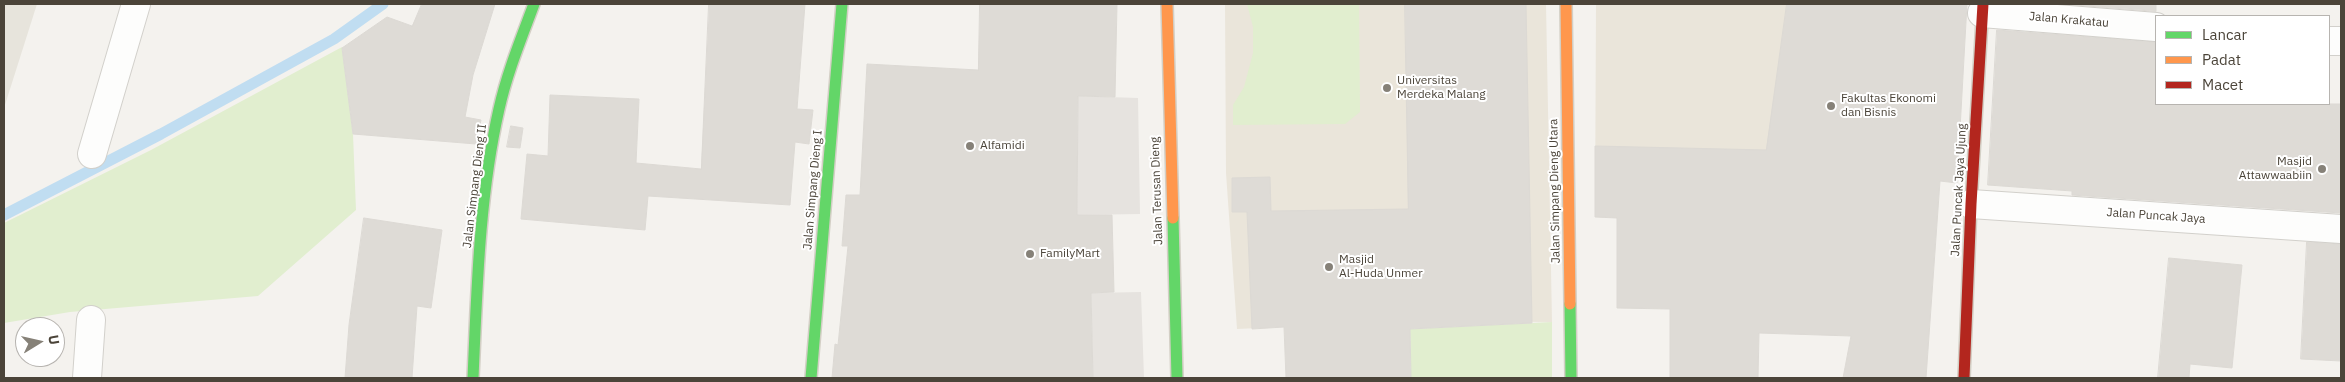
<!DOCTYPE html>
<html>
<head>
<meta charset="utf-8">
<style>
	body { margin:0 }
	#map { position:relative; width:2345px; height:382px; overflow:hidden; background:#f4f2ee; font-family:"IBM Plex Sans",sans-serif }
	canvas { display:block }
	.frame { position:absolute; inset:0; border:5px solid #4b4439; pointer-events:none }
	.legend { position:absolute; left:2155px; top:15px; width:175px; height:90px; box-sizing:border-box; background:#fff; border:1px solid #b7b4b0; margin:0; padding:6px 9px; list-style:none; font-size:15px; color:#4b4439 }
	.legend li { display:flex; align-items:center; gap:10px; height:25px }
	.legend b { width:25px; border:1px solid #b7b4b0 }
	.north { position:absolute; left:15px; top:317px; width:50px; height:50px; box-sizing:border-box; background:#fff; border:1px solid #b7b4b0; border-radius:50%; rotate:81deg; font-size:14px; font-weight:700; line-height:20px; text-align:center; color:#4b4439 }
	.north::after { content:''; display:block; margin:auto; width:18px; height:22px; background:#868178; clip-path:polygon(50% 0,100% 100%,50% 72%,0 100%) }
</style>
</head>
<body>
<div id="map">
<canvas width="2345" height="382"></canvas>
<div class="frame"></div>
<ul class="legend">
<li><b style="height:6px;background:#63d668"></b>Lancar</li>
<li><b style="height:6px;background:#ff974d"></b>Padat</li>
<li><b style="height:6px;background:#b3261e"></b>Macet</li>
</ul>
<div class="north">U</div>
</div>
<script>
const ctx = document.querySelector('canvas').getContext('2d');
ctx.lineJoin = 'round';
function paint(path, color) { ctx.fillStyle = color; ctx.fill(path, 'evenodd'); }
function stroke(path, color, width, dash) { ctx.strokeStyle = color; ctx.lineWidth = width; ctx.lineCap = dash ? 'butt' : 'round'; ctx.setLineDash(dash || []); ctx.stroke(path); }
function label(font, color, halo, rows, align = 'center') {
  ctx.font = font + ' "IBM Plex Sans",sans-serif'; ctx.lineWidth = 4; ctx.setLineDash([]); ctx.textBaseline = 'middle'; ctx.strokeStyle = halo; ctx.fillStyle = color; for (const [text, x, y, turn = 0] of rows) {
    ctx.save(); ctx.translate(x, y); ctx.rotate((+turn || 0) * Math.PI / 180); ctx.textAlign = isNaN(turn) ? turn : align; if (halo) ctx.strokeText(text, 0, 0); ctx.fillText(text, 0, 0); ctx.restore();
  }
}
const residential = new Path2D(`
	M4 4H37L4 108Z`);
const education = new Path2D(`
	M1225 4H1546L1552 322 1410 321 1237 329 1226 173Z
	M1596 4H1904L1873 228 1595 217Z`);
const green = new Path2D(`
	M1247 4H1359L1360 112 1345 124 1233 125V105L1244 87 1253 53V27Z
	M342 47 353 134 356 210 258 296 70 312 4 323V223L151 150Z
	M1552 322V378H1411L1410 329Z`);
const parking = new Path2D(`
	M1078 96 1138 98 1140 214 1077 215Z
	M1141 292 1144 378H1093L1091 293Z`);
const stream = new Path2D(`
	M4 215 161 134 334 39 383 4`);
const building = new Path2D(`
	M422 4H495L473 75 465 117 481 120 476 144 353 134 342 48 387 17 412 26Z
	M709 4H805L797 109 813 110 809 144 795 142 790 205 648 196 645 230 521 219 527 154 548 156 550 95 639 99 636 163 701 169Z
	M980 4H1117L1115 97 1078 96 1077 215H1112L1114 292 1091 293 1093 378H832L835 344 838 345 848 246H842L846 195H860L867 64 978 70Z
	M1405 4H1526L1532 323 1410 329 1411 378H1286L1284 327 1252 329 1247 212H1232V178L1270 177 1271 211 1408 209Z
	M1787 4H1967L1957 183 1940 181 1926 378H1843L1851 336 1759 333 1758 378H1670V309L1617 308V218L1595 217V146L1766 150Z
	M2062 4H2156V11Z
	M1997 30 2156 42V104H2341V213L2072 195V191L1988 185Z
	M511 126 523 128 520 148 507 147Z
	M364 218 442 230 431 308 417 306 412 378H345L349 325Z
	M2307 242 2341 244V361L2301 359Z
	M2169 258 2242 265 2232 368 2190 364 2189 378H2158Z`);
const street = new Path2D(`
	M1982 13 2156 27
	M2329 41H2341
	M92 154 136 4
	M1971 204 2341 229
	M87 378 91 320`);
const fast = new Path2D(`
	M1173 218 1177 378
	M1570 304 1571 378
	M473 378C477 288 479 197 499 109 507 73 521 39 534 4
	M811 378 842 4`);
const slow = new Path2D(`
	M1167 4 1173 218
	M1566 4 1570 304`);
const jam = new Path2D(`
	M1964 378 1971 204 1983 4`);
const markers = [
	[1387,88,5,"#868178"],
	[1831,106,5,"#868178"],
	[970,146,5,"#868178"],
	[2322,169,5,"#868178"],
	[1030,254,5,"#868178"],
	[1329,267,5,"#868178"]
];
const streetNames = [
	["Jalan Krakatau",2069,20,5],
	["Jalan Simpang Dieng II",475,186,-83],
	["Jalan Simpang Dieng I",813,190,-85],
	["Jalan Puncak Jaya Ujung",1959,190,-87],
	["Jalan Terusan Dieng",1157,191,-92],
	["Jalan Simpang Dieng Utara",1555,191,-91],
	["Jalan Puncak Jaya",2156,216,4]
];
const poiNames = [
	["Universitas",1397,81],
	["Merdeka Malang",1397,95],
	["Fakultas Ekonomi",1841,99],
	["dan Bisnis",1841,113],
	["Alfamidi",980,146],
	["Masjid",2312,162,"right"],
	["Attawwaabiin",2312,176,"right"],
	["FamilyMart",1040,254],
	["Masjid",1339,260],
	["Al-Huda Unmer",1339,274]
];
paint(residential, '#e7e4dc');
paint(education, '#eae5da');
paint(green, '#e1eecf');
paint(parking, '#e6e3df');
stroke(stream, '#c0ddf1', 11);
paint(building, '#dedbd6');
stroke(building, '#dcd9d4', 1);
stroke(street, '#d2d0cb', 30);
stroke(fast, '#d3cfc5', 14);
stroke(slow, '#d3cfc5', 14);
stroke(jam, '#d3cfc5', 14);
stroke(street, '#fdfdfc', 28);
stroke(fast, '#63d668', 11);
stroke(slow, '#ff974d', 11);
stroke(jam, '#b3261e', 11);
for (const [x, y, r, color] of markers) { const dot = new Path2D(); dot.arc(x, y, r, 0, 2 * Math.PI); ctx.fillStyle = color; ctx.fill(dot); stroke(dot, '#fff', 2); }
label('12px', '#4b4439', '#fff', streetNames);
label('12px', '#4b4439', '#fff', poiNames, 'left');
</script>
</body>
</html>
